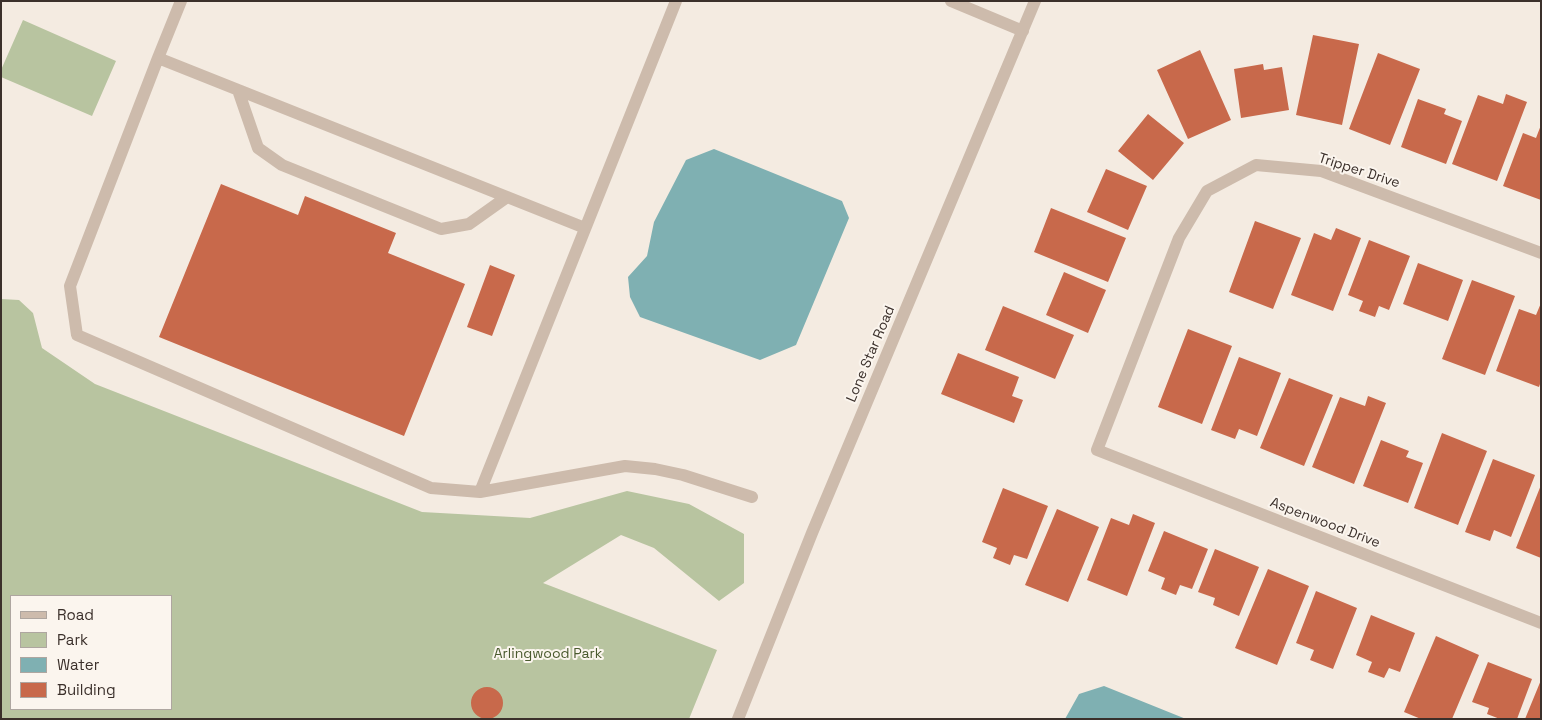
<!DOCTYPE html>
<html>
<head>
<meta charset="utf-8">
<style>
	body { margin:0 }
	#map { position:relative; width:1542px; height:720px; overflow:hidden; background:#f4ebe1; font-family:"Space Grotesk",sans-serif }
	canvas { display:block }
	.frame { position:absolute; inset:0; border:2px solid #3b302b; pointer-events:none }
	.legend { position:absolute; left:10px; top:595px; width:162px; height:115px; box-sizing:border-box; background:#fbf5ee; border:1px solid #aea6a0; margin:0; padding:6px 9px; list-style:none; font-size:15px; color:#3b302b }
	.legend li { display:flex; align-items:center; gap:10px; height:25px }
	.legend b { width:25px; border:1px solid #aea6a0 }
</style>
</head>
<body>
<div id="map">
<canvas width="1542" height="720"></canvas>
<div class="frame"></div>
<ul class="legend">
<li><b style="height:6px;background:#cdbbac"></b>Road</li>
<li><b style="height:14px;background:#b8c4a0"></b>Park</li>
<li><b style="height:14px;background:#7fb0b2"></b>Water</li>
<li><b style="height:14px;background:#c8694b"></b>Building</li>
</ul>
</div>
<script>
const ctx = document.querySelector('canvas').getContext('2d');
ctx.lineJoin = 'round';
function paint(path, color) { ctx.fillStyle = color; ctx.fill(path, 'evenodd'); }
function stroke(path, color, width, dash) { ctx.strokeStyle = color; ctx.lineWidth = width; ctx.lineCap = dash ? 'butt' : 'round'; ctx.setLineDash(dash || []); ctx.stroke(path); }
function label(font, color, halo, rows, align = 'center') {
  ctx.font = font + ' "Space Grotesk",sans-serif'; ctx.lineWidth = 4; ctx.setLineDash([]); ctx.textBaseline = 'middle'; ctx.strokeStyle = halo; ctx.fillStyle = color; for (const [text, x, y, turn = 0] of rows) {
    ctx.save(); ctx.translate(x, y); ctx.rotate((+turn || 0) * Math.PI / 180); ctx.textAlign = isNaN(turn) ? turn : align; if (halo) ctx.strokeText(text, 0, 0); ctx.fillText(text, 0, 0); ctx.restore();
  }
}
const green = new Path2D(`
	M23 20 116 61 92 116 1 77V70Z
	M1 299 19 300 33 313 42 348 95 384 422 512 530 518 627 491 689 504 744 534V583L719 601 654 548 621 535 543 583 717 650 689 719H1ZM11 596H171V709H11Z`);
const water = new Path2D(`
	M714 149 842 201 849 218 796 345 760 360 640 317 630 297 628 277 647 256 654 222 686 160Z
	M1104 686 1186 719H1065L1079 694Z`);
const building = new Path2D(`
	M1313 35 1359 44 1342 125 1296 115Z
	M1200 50 1231 120 1188 139 1157 70Z
	M1378 53 1420 69 1390 145 1349 129Z
	M1263 64 1264 70 1282 67 1289 110 1241 118 1234 69Z
	M1506 94 1527 102 1497 181 1452 164 1478 95 1503 104Z
	M1418 99 1446 109 1444 114 1462 121 1446 164 1401 147Z
	M1148 114 1184 143 1153 180 1118 151Z
	M1541 125V200L1503 186 1523 133 1536 138Z
	M1106 169 1147 186 1128 230 1087 212Z
	M221 184 298 215 305 196 396 233 388 253 465 284 404 436 159 337Z
	M1051 208 1126 238 1108 282 1034 252Z
	M1255 221 1301 238 1273 309 1229 292Z
	M1336 228 1361 238 1333 311 1291 295 1314 233 1331 240Z
	M1369 240 1410 256 1389 310 1379 306 1375 317 1359 311 1363 301 1348 295Z
	M1418 263 1463 280 1448 321 1403 304Z
	M490 265 515 275 492 336 467 327Z
	M1064 272 1106 290 1088 333 1046 315Z
	M1472 280 1515 296 1485 375 1442 359Z
	M1541 303V381L1539 387 1496 371 1519 309 1536 315Z
	M1003 306 1074 335 1055 379 985 350Z
	M1188 329 1232 346 1202 424 1158 407Z
	M958 353 1019 377 1012 396 1023 400 1014 423 941 394Z
	M1239 357 1281 373 1257 436 1239 429 1235 439 1211 430Z
	M1289 378 1333 395 1304 466 1260 448Z
	M1368 396 1386 403 1354 484 1312 467 1340 397 1365 406Z
	M1442 433 1487 451 1458 525 1414 508Z
	M1381 440 1409 451 1406 457 1423 463 1408 503 1363 486Z
	M1493 459 1535 475 1511 537 1494 530 1490 541 1465 532Z
	M1541 485V558L1516 548Z
	M1003 488 1048 506 1027 559 1014 555 1010 565 993 558 997 548 982 542Z
	M1057 509 1099 527 1068 602 1025 585Z
	M1133 514 1155 523 1127 596 1087 580 1111 518 1129 525Z
	M1164 531 1208 549 1192 589 1180 585 1176 595 1161 589 1165 578 1148 571Z
	M1215 549 1259 567 1239 616 1213 605 1215 598 1198 592Z
	M1268 569 1309 586 1277 665 1235 648Z
	M1316 591 1357 608 1333 669 1310 660 1314 650 1296 643Z
	M1371 615 1415 633 1400 672 1389 668 1384 678 1368 672 1372 662 1356 655Z
	M1436 636 1479 655 1452 719H1421L1404 712Z
	M1488 662 1532 679 1517 719H1500L1487 714 1489 708 1472 702Z
	M1541 680V719H1525Z
	M471 703a16 16 0 1 1 32 0a16 16 0 1 1-32 0Z`);
const minor = new Path2D(`
	M181 1 158 58 585 228
	M951 1 1023 31
	M158 58 70 286 77 335 431 488 480 492 625 466 655 469 683 475 752 497
	M238 90 258 148 282 165 441 229 469 224 507 197
	M1541 253 1321 171 1256 165 1207 191 1179 238 1097 450 1541 623
	M480 492 676 1
	M738 719 812 533 1035 1`);
const streetNames = [
	["Tripper Drive",1359,171,18],
	["Lone Star Road",871,354,-67],
	["Aspenwood Drive",1325,523,21]
];
const parkNames = [
	["Arlingwood Park",548,654]
];
paint(green, '#b8c4a0');
paint(water, '#7fb0b2');
paint(building, '#c8694b');
stroke(minor, '#cdbbac', 12);
label('14px', '#3b302b', '#fbf5ee', streetNames);
label('14px', '#4a5a2e', '#fbf5ee', parkNames);
</script>
</body>
</html>
